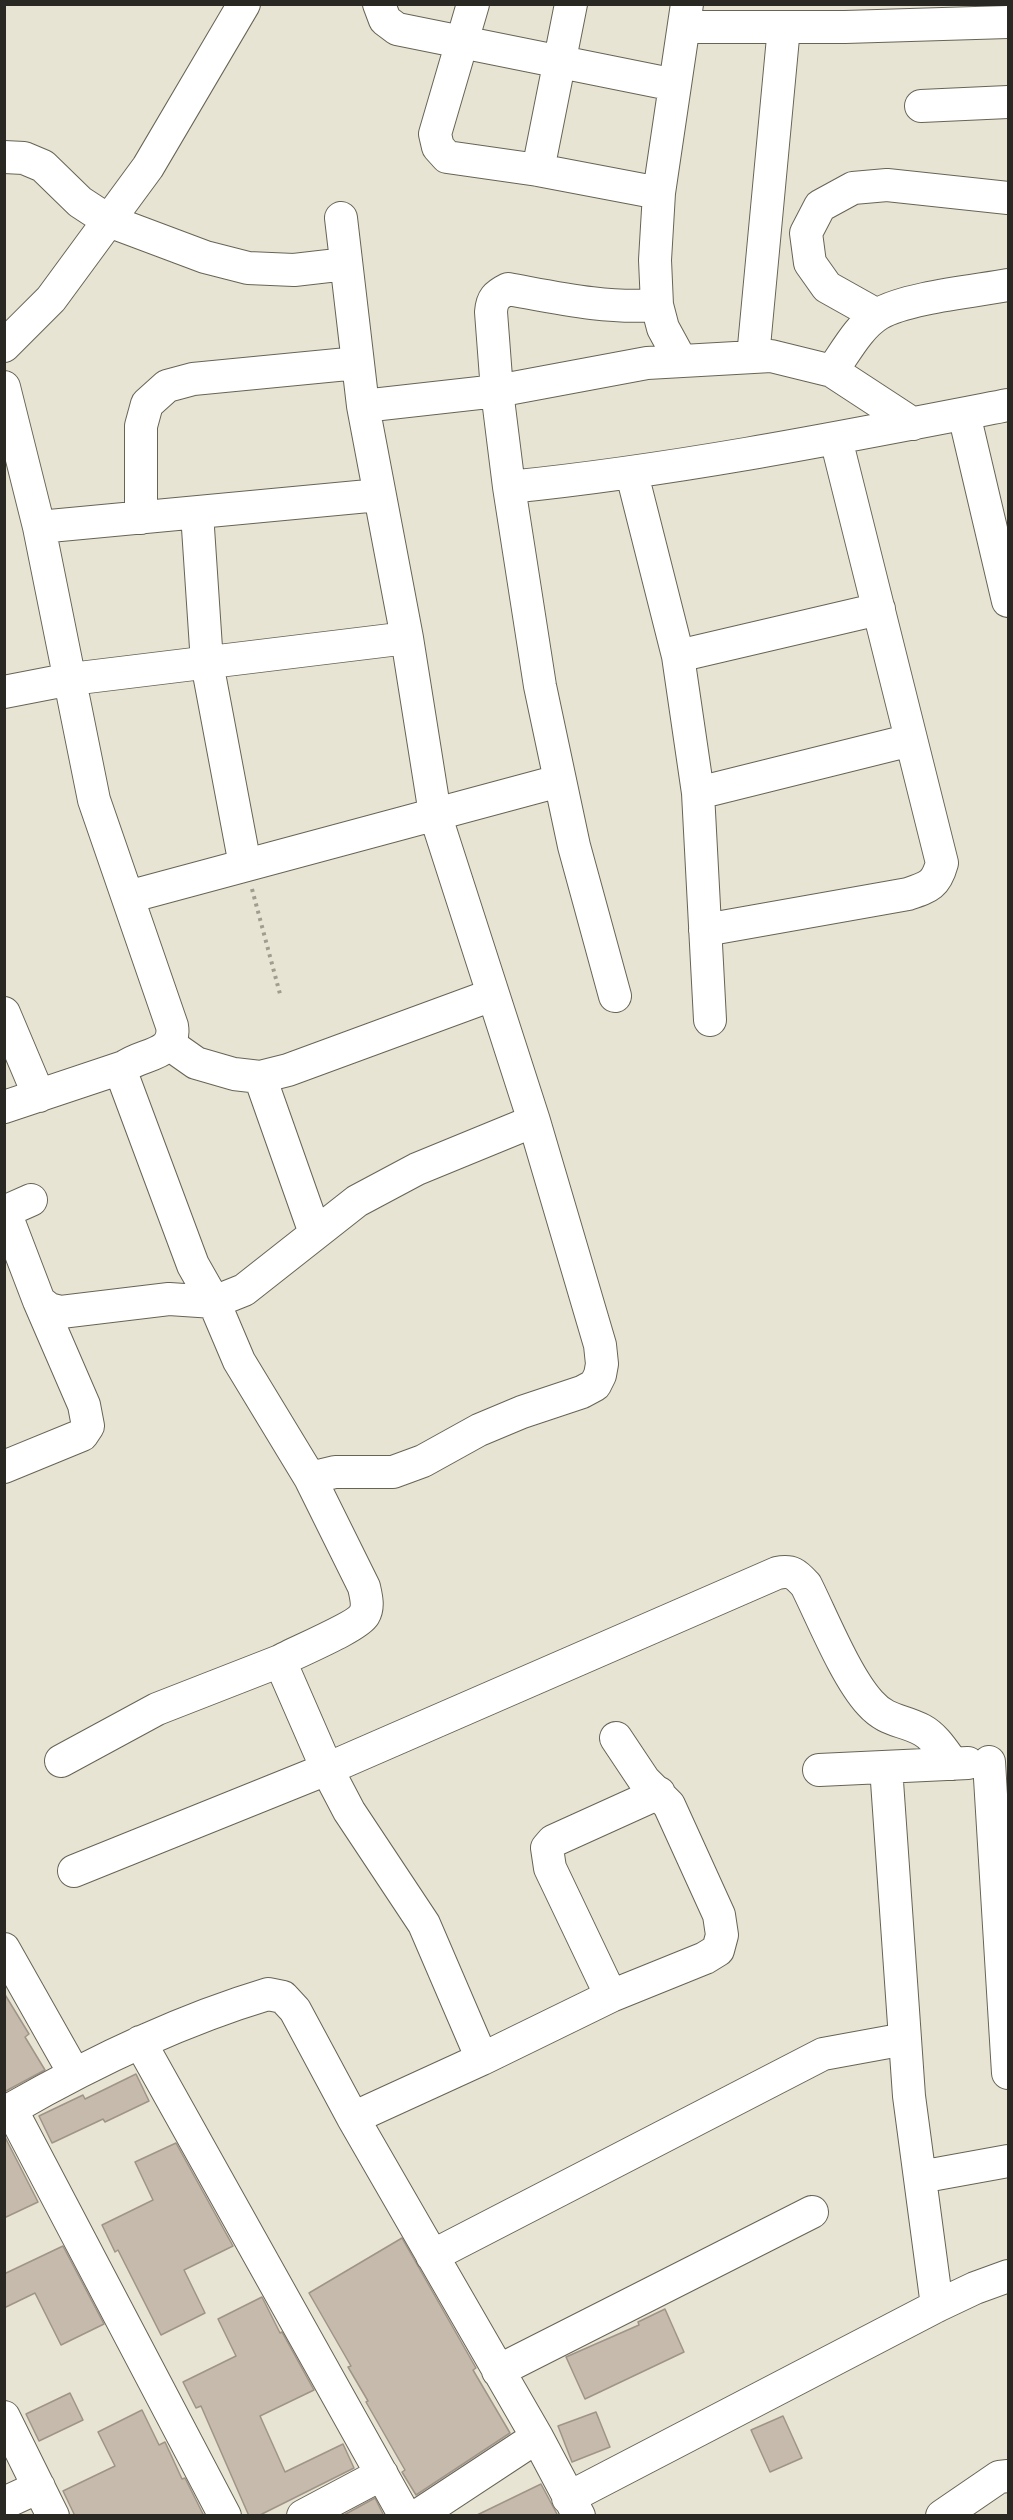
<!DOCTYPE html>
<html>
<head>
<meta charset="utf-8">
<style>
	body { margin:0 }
	#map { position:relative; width:1013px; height:2520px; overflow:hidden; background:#e7e4d3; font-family:"DejaVu Sans",sans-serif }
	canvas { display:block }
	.frame { position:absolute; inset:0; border:6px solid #2a2822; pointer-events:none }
</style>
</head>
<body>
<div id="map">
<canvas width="1013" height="2520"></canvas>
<div class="frame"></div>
</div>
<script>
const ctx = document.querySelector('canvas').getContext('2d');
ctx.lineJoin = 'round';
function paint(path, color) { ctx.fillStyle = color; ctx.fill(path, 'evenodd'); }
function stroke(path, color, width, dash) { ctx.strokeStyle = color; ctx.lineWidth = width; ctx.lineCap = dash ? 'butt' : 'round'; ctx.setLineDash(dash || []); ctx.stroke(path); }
const building = new Path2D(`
	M4 1993 29 2034 25 2037 45 2070 4 2092Z
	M136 2074 149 2101 105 2122 103 2119 52 2143 39 2116 83 2095 85 2099Z
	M4 2135 38 2202 4 2218Z
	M176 2143 233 2246 184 2270 205 2313 161 2335 118 2250 115 2252 102 2225 153 2200 135 2162Z
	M402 2238 476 2368 473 2370 510 2433 416 2495 402 2472 405 2470 366 2402 368 2401 348 2367 351 2366 309 2293Z
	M63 2246 104 2324 61 2345 35 2293 4 2308V2274Z
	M262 2297 280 2333 282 2332 314 2390 260 2416 285 2472 343 2444 354 2468 258 2516H249L201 2406 196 2408 183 2382 236 2356 218 2319Z
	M665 2309 684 2352 585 2399 566 2357 639 2325 638 2322Z
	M70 2393 83 2420 39 2441 26 2414Z
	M142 2410 159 2445 165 2442 182 2479 185 2478 204 2516H75L63 2491 115 2466 98 2432Z
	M596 2412 610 2447 572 2462 558 2426Z
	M783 2416 802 2458 770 2472 751 2430Z
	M541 2484 558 2516H475Z
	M375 2498 384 2516H342Z`);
const path = new Path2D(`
	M252 889 280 994`);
const minor = new Path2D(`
	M379 4 385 20 397 29 675 85
	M473 4 435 134 438 147 447 157 538 170 659 193
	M684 27H845L1008 22
	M921 106 1008 102
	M4 157 24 158 43 166 80 202 109 221 205 257 248 268 294 270 346 264
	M538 170 571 4
	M877 315 827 287 810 263 806 233 820 206 853 188 887 185 1008 198
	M4 346 51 299 148 167 244 4
	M753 357 784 27
	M681 361 663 328 657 305 655 260 659 193 687 4
	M832 371C845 353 859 326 879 314 905 298 975 291 1008 285
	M4 387 39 527 94 800 172 1026C177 1056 142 1053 124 1067L123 1077 193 1265 214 1302 239 1361 310 1478 364 1587C366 1596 369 1607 364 1615 357 1627 296 1652 280 1661
	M363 406 497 391 647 363 771 356 832 371 913 424
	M964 414 1008 601
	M632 474 678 656 698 793 710 1020
	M509 487C677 470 843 437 1008 405
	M197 513 207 663 245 865
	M141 518V426L147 404 167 386 193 379 358 363
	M39 527 379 495
	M678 656 879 609
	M4 692 71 679 407 638
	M698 793 911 740
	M128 897 559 781
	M705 930 908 894C929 887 936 885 942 863L836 439
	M615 996 574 846 540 686 509 487 497 391 491 312C492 299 496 295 508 289 558 298 606 309 657 305
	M4 1013 39 1096
	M169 1044 196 1063 234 1074 260 1077 288 1070 492 995
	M260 1077 315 1233
	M4 1107 124 1067
	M4 1212 31 1200
	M5 1212 39 1301 49 1309 61 1312 169 1299 214 1302 244 1290 357 1201 417 1169 534 1121
	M4 1467 82 1435 88 1426 84 1405 39 1301
	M310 1478 335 1472H393L423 1461 479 1430 522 1412 582 1392 595 1385 600 1375 602 1364 600 1345 534 1121 435 814 407 638 363 406 341 218
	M61 1761 157 1709 280 1661 327 1769 349 1811 424 1924 482 2059
	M989 1762 1008 2073
	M886 1767 909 2096 937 2306
	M819 1770 968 1763
	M74 1871 327 1769 777 1573C792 1570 796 1574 806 1585 822 1617 846 1677 870 1703 887 1722 901 1719 922 1730 935 1737 944 1752 953 1764
	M4 1949 74 2073
	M611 1996 550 1868 547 1848 553 1841 659 1793
	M140 2042 405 2516
	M353 2118 482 2059 611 1996 705 1958 718 1950 722 1935 719 1915 669 1805 644 1780 616 1738
	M920 2177 1008 2161
	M432 2256 823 2054 905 2039
	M498 2371 812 2212
	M4 2417 53 2516
	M568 2498 937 2306 975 2288 1008 2276
	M4 2503 39 2487
	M225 2516 11 2109C93 2062 178 2021 268 1994L283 1997 295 2010 353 2118 537 2437 579 2516
	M303 2516 382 2474
	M417 2516 537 2437
	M942 2516 999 2477 1008 2476`);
paint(building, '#c6baad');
stroke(building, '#9f9487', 1.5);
stroke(minor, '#676456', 34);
stroke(path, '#9f9d90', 4, [3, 4.5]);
stroke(minor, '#fff', 32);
</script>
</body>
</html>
